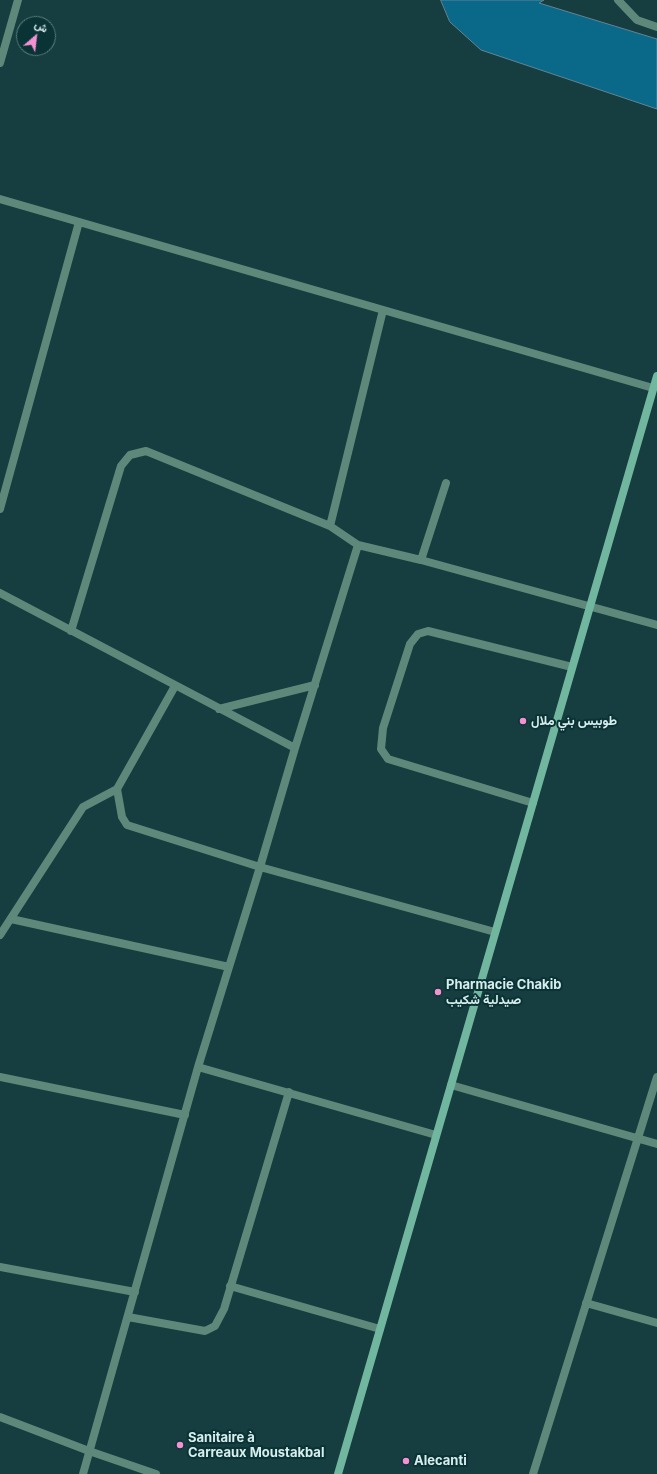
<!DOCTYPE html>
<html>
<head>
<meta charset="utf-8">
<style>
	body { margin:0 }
	#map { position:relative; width:657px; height:1474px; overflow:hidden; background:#163d3f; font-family:Inter,Vazirmatn,sans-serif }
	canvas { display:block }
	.north { position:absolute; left:16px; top:16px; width:40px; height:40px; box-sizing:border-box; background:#093335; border:1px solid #5c7d7f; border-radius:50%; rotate:28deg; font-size:11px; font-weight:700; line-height:16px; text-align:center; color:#d8eded }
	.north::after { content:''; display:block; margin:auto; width:14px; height:18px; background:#f591d2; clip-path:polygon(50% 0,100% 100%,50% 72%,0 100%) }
</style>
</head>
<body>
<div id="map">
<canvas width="657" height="1474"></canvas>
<div class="north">ش</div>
</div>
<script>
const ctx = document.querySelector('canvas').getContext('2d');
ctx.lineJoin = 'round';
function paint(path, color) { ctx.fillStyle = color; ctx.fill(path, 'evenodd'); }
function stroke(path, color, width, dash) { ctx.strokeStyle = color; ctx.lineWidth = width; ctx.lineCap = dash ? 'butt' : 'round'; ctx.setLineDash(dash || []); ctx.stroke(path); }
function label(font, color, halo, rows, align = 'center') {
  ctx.font = font + ' Inter,Vazirmatn,sans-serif'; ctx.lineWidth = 4; ctx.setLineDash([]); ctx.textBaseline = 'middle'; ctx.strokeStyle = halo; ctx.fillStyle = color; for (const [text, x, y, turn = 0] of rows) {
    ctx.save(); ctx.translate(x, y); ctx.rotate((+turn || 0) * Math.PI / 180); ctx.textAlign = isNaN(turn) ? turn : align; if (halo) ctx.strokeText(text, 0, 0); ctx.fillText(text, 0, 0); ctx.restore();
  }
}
const building = new Path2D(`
	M441 0H544L539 3 657 39V109L481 50 450 22Z`);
const service = new Path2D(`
	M618 0 637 20 657 27`);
const minor = new Path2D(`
	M0 63 18 0
	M0 199 653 388
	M0 509 79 222
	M358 545 330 526 383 310
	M421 560 446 483
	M0 593 295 748 260 867 198 1067 83 1474
	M71 631 121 466 130 455 146 451 330 526
	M219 709 315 685
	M295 748 358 545 421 560 657 625
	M117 789 122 817 127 825 260 867 495 932
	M533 803 388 759 381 749 383 728 410 644 418 634 428 631 572 667
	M11 919 229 967
	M0 935 83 807 117 789 175 686
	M198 1067 436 1135
	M0 1077 185 1115
	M451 1085 657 1144
	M0 1267 135 1292
	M230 1286 380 1329
	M586 1303 657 1323
	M128 1317 205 1331 215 1326 224 1309 289 1092
	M533 1474 657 1077`);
const tertiary = new Path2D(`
	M0 1417 89 1451 156 1474`);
const secondary = new Path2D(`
	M338 1474 657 376`);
const markers = [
	[523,721,4,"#f591d2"],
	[438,992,4,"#f591d2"],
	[180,1445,4,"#f591d2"],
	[406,1461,4,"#f591d2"]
];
const poiNames = [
	["طوبيس بني ملال",531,721],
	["Pharmacie Chakib",446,985],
	["صيدلية شكيب",446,1000],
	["Sanitaire à",188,1438],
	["Carreaux Moustakbal",188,1453],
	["Alecanti",414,1461]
];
paint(building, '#0a6988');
stroke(building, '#638493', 1);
stroke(service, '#5e8879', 8);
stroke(minor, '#5e8879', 8);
stroke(tertiary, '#5e8879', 8);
stroke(secondary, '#71b69f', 8);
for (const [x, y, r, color] of markers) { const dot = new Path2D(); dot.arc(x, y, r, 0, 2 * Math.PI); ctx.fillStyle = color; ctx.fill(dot); stroke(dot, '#093335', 1.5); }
label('bold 13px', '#d8eded', '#093335', poiNames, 'left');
</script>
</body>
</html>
